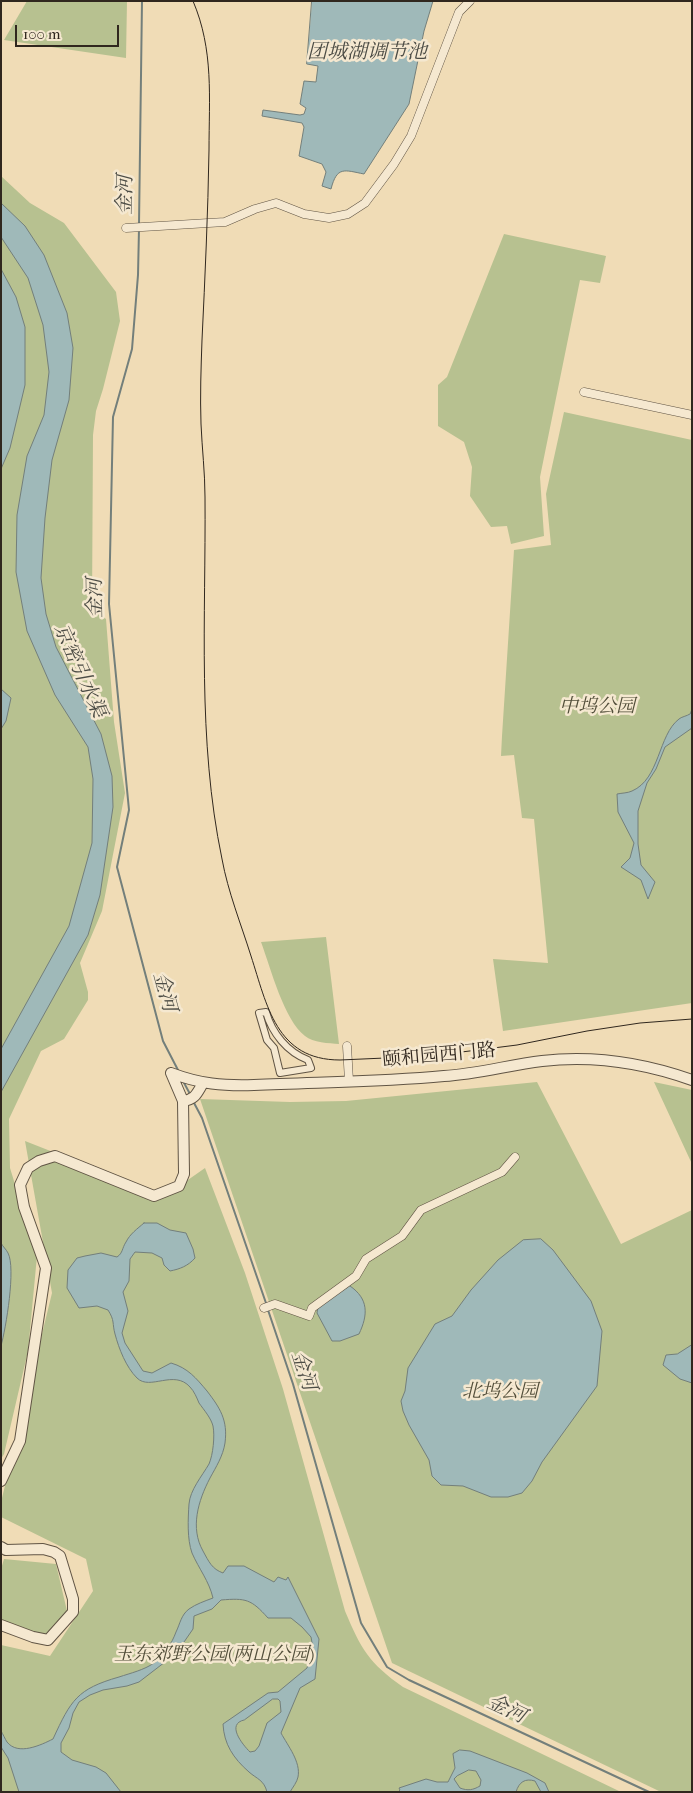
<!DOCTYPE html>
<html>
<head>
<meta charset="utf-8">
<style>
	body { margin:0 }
	#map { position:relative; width:693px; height:1793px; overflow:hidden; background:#f0dcb6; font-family:"IM FELL French Canon",serif }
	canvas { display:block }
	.frame { position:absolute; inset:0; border:2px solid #30271e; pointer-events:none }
	.scale { position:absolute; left:15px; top:25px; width:104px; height:22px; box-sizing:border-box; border:2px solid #30271e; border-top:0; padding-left:6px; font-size:15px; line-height:18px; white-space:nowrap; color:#30271e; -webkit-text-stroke:4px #f5e8d0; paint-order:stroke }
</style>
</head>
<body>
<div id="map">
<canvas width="693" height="1793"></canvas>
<div class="frame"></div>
<div class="scale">100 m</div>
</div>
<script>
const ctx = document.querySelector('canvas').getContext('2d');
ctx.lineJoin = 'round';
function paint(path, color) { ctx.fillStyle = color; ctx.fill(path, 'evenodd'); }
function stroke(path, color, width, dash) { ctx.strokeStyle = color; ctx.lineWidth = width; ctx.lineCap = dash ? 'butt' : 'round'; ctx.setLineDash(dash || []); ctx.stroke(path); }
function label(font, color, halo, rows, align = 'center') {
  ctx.font = font + ' "IM FELL French Canon","Noto Serif SC",serif'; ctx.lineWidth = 5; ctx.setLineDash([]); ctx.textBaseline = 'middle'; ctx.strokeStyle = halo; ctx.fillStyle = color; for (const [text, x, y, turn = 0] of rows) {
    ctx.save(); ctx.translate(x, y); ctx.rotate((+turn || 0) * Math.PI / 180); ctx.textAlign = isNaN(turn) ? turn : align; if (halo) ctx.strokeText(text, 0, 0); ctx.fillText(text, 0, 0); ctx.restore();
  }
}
const green = new Path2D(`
	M27 1H127L126 58 4 40Z
	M1 176 30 203 64 223 116 292 120 321 103 389 96 411 93 435 92 608 106 619 114 722 125 793 102 911 80 963 88 992V1000L64 1039 41 1051 9 1119 10 1168 37 1256 28 1351 4 1454 1 1459Z
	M504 234 606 256 600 283 580 280 540 477 544 536 511 544 507 526 491 527 470 496 472 467 464 442 438 426V385L447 377Z
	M564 412 692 440V1003L503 1031 493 959 548 963 534 819 522 818 514 755 501 756 502 736 514 550 551 545 546 494Z
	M326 937 339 1044C329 1043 313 1043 305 1036 284 1020 271 969 261 942Z
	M537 1082 621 1244 692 1210V1792H661L392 1663 200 1099 290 1102 346 1101Z
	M654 1082 692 1090V1164Z
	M25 1141 165 1196 205 1168 245 1273 283 1389 345 1611C361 1649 369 1663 403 1687L621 1792H1V1645L50 1656 93 1591 86 1559 1 1517V1502L52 1293Z
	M4 1559 56 1564 67 1611 46 1635 1 1622V1569Z`);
const water = new Path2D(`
	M312 1H433L424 31 409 104 364 174C344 170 337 166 331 189L322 186 326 172 322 164 299 156 304 127 302 123 262 116 263 110 300 115 304 114 306 108 300 104 304 81 316 82 318 66 307 64Z
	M1 203 25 226 44 255 67 313 73 348 69 400 52 460 45 518 41 578 46 614 56 647 101 734 112 776 113 807 100 895 88 935 1 1092V1049L69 926 92 843 93 779 88 747 55 695 27 631 16 572 17 515 27 456 44 415 49 372 43 325 28 278 1 237Z
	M1 269 16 297 25 327V385L10 448 1 469Z
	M1 689 11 698 6 721 1 729Z
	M692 709V728L665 747 656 769 647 783 638 811V844L641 865 655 882 648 899 641 880 621 867 630 858 634 843 618 812 617 794C622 793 628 793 632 791 660 779 658 735 679 719 681 717 687 716 690 714Z
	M144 1223H157L170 1230 186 1233 193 1249 195 1258C188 1266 180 1269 170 1271L164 1265 162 1258 152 1253 135 1252 130 1259 129 1281 123 1292 128 1311 122 1333 125 1343 143 1371 152 1373 171 1363C188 1368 196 1378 207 1391 220 1408 228 1420 225 1443 223 1456 216 1467 210 1478 198 1501 190 1528 203 1551 209 1562 212 1569 223 1573L228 1566H244L274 1582 278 1577 286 1580 288 1577 319 1639 315 1679 300 1688 281 1733C288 1746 301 1762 298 1777 297 1782 293 1787 290 1792H267C264 1780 257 1779 249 1772 233 1758 224 1744 223 1724L268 1693 278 1692 307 1668 313 1648 311 1637 302 1627 291 1618H268C251 1599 246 1598 221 1600L212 1609 194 1616 193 1629 184 1642 175 1650 174 1655 165 1662 139 1682 127 1686 103 1690 90 1695 79 1702 73 1713 69 1728 61 1743V1752L72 1760 96 1767 106 1773 121 1792H19L8 1758 1 1747V1731C3 1734 5 1739 7 1742 18 1756 41 1745 53 1739 71 1700 77 1689 119 1677 131 1673 144 1670 154 1663 164 1656 172 1643 176 1632 180 1624 181 1615 189 1609 196 1604 205 1601 213 1598 209 1581 199 1569 192 1553 187 1539 188 1519 189 1504 190 1490 202 1476 209 1464 213 1455 215 1436 213 1426 211 1418 204 1410 199 1403 197 1398 194 1391 190 1387 174 1369 150 1391 137 1378 126 1367 119 1349 115 1334 112 1323 115 1321 108 1310L97 1306 79 1308 67 1288 68 1270 77 1258 85 1256 101 1253 117 1257C123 1253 122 1248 126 1242 130 1234 137 1229 144 1223ZM273 1699H278L280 1701 281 1712 267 1723 259 1746 255 1751 250 1752C242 1744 226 1724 244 1720Z
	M541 1239 553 1250 591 1301 602 1331 597 1386 542 1462 532 1481 522 1493 508 1497H491L463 1486 441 1485 432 1476 429 1460 409 1425 403 1411 401 1401 405 1391 408 1368 435 1324 452 1316 471 1290 498 1260 523 1240Z
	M1 1243C3 1247 6 1249 8 1253 16 1268 6 1328 1 1346Z
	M350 1286C369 1299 368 1315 359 1334L340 1341H332L317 1313 318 1307Z
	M692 1345V1383L680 1379 663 1365 666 1355 677 1354Z
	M460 1750 470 1751 527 1773 545 1783 549 1792H541L535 1781C525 1778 519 1782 516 1792H398L400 1790 399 1788 426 1779 437 1782H448L455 1768 453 1754ZM469 1770 476 1771 481 1780 480 1786C473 1790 468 1791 460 1788L454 1779 457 1776Z`);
const stream = new Path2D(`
	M139 224 142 1
	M139 229 138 275 132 349 113 417 109 604 129 810 117 867 163 1041 179 1072
	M183 1081 190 1094
	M193 1101 202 1118 267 1306
	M268 1310 293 1384 361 1623 387 1667 409 1680 649 1792`);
const pedestrian = new Path2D(`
	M266 1012C272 1033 287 1052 308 1060L311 1068 280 1073 274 1048 267 1040 259 1013Z`);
const minor = new Path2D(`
	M126 228 225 222 255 209 276 203 304 214 329 218 348 214 365 203 394 164 411 136 459 12 470 1
	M584 392 692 415
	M347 1046 349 1081
	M264 1308 275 1304 309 1316 312 1308 356 1276 366 1259 402 1236 421 1210 502 1172 515 1157`);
const tertiary = new Path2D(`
	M171 1073C200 1084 223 1086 254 1085 317 1082 381 1082 444 1076 477 1074 509 1065 542 1061 593 1055 644 1063 692 1080
	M183 1101C195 1100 197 1093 203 1083
	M1 1481 20 1441 46 1268 24 1207 20 1185 28 1168 39 1161 55 1156 154 1196 179 1186 184 1174 183 1101 171 1073
	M1 1547 6 1550 43 1549 54 1552 60 1556 73 1599V1612L48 1640 33 1637 1 1625`);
const tram = new Path2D(`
	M193 1C214 50 209 98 209 150 208 213 205 277 202 340 201 368 200 396 201 424 202 448 205 473 205 497 206 618 197 739 222 859 228 892 241 924 251 956 267 1005 276 1060 340 1060L430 1056 517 1045 587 1031 640 1023 692 1019`);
const parkNames = [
	["中坞公园",597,707],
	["北坞公园",500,1392],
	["玉东郊野公园(两山公园)",214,1655]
];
const streetNames = [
	["颐和园西门路",439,1056,-5]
];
const waterNames = [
	["团城湖调节池",367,53],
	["金河",126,195,-89],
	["金河",96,598,-91],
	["京密引水渠",79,671,66],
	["金河",164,992,75],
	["金河",303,1371,72],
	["金河",506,1710,25]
];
paint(green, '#b7c190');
paint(water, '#9fb9b9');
stroke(water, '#737f7b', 1);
stroke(stream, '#737f7b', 2);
stroke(pedestrian, '#605444', 8);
stroke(minor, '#605444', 9);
stroke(tertiary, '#605444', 12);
stroke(pedestrian, '#f5e8d0', 6);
stroke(minor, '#f5e8d0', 8);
stroke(tertiary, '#f5e8d0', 10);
stroke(tram, '#30271e', 1);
label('italic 19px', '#524e3a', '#f5e8d0', parkNames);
label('19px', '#30271e', '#f5e8d0', streetNames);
label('italic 20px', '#4c4c45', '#f5e8d0', waterNames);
</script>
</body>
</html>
